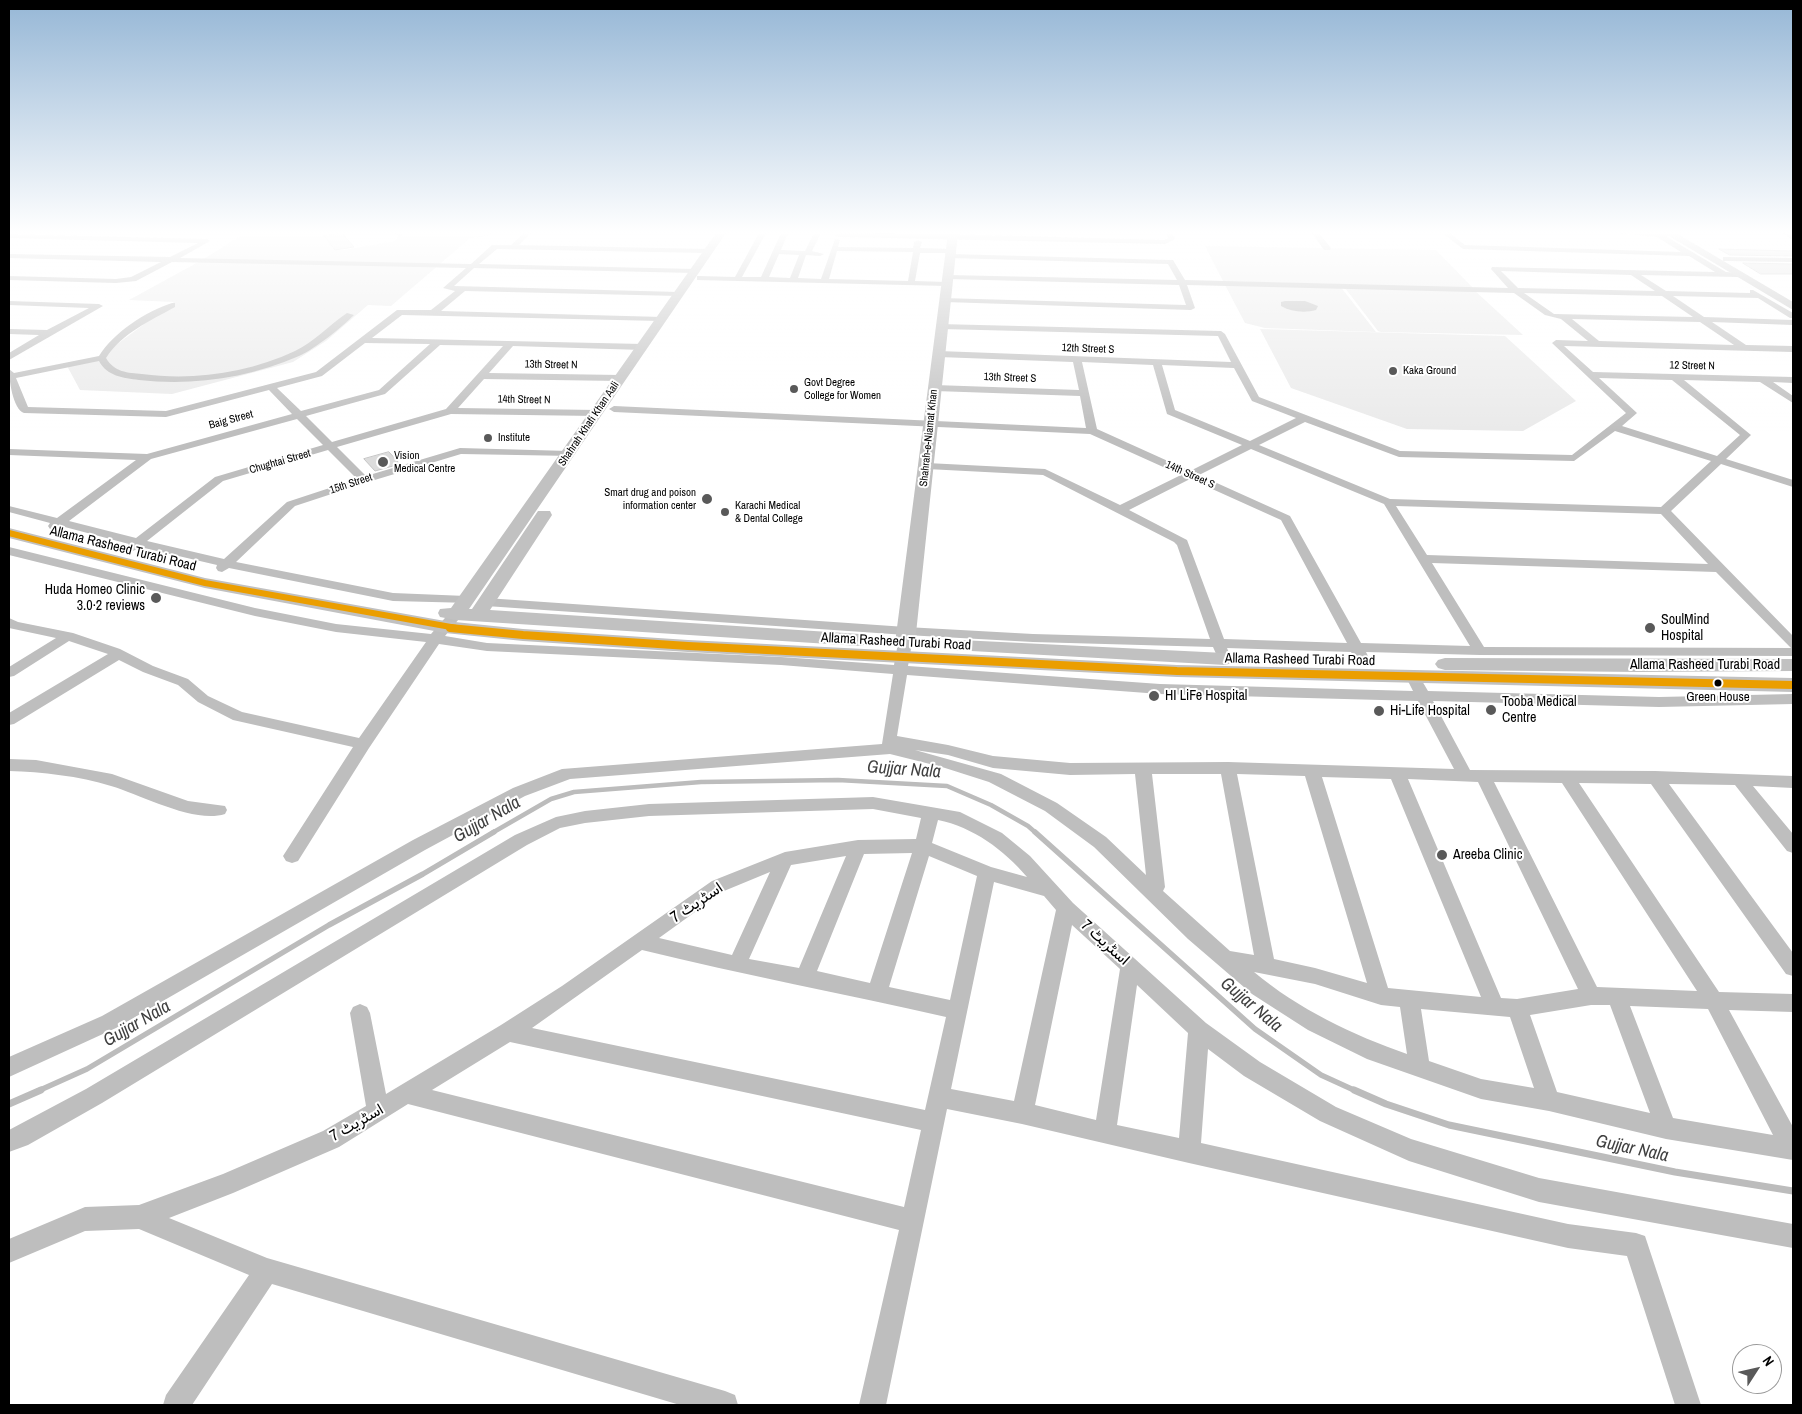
<!DOCTYPE html>
<html>
<head>
<meta charset="utf-8">
<style>
	body { margin:0 }
	#map { position:relative; width:1802px; height:1414px; overflow:hidden; background:#fff; font-family:"Archivo Narrow",sans-serif }
	canvas { display:block }
	.frame { position:absolute; inset:0; border:10px solid #000; pointer-events:none }
	.north { position:absolute; left:1732px; top:1344px; width:50px; height:50px; box-sizing:border-box; background:#fff; border:1px solid #999; border-radius:50%; rotate:55deg; font-size:14px; font-weight:700; line-height:20px; text-align:center; color:#000 }
	.north::after { content:''; display:block; margin:auto; width:18px; height:22px; background:#595959; clip-path:polygon(50% 0,100% 100%,50% 72%,0 100%) }
</style>
</head>
<body>
<div id="map">
<canvas width="1802" height="1414"></canvas>
<div class="frame"></div>
<div class="north">N</div>
</div>
<script>
const ctx = document.querySelector('canvas').getContext('2d');
ctx.lineJoin = 'round';
function paint(path, color) { ctx.fillStyle = color; ctx.fill(path, 'evenodd'); }
function stroke(path, color, width, dash) { ctx.strokeStyle = color; ctx.lineWidth = width; ctx.lineCap = dash ? 'butt' : 'round'; ctx.setLineDash(dash || []); ctx.stroke(path); }
function label(font, color, halo, rows, align = 'center') {
  ctx.font = font + ' "Archivo Narrow",Vazirmatn,sans-serif'; ctx.lineWidth = 4; ctx.setLineDash([]); ctx.textBaseline = 'middle'; ctx.strokeStyle = halo; ctx.fillStyle = color; for (const [text, x, y, turn = 0] of rows) {
    ctx.save(); ctx.translate(x, y); ctx.rotate((+turn || 0) * Math.PI / 180); ctx.textAlign = isNaN(turn) ? turn : align; if (halo) ctx.strokeText(text, 0, 0); ctx.fillText(text, 0, 0); ctx.restore();
  }
}
const green = new Path2D(`
	M245 233H338L323 236 334 249 343 250 395 241 400 235 399 233H491L489 235 469 239 391 306 368 305 326 341 293 362 172 394 80 390 66 364 97 359 174 302 129 300 202 260Z
	M1205 246 1436 250 1473 288 1223 281Z
	M1224 283 1340 286 1376 332 1265 328 1245 323Z
	M1345 288 1473 289 1523 335 1381 332 1378 331Z
	M1260 329 1505 336 1576 401 1523 431 1407 429 1291 388Z`);
const water = new Path2D(`
	M1285 301H1305L1318 306 1316 310C1305 313 1291 312 1281 306V302Z`);
const streamFar2 = new Path2D(`
	M492 833 551 799 574 792 701 782 838 780 947 786 991 805 1028 826 1036 833`);
const streamFar1 = new Path2D(`
	M1035 832 1255 1029 1321 1075 1356 1091
	M38 1091 87 1069 329 925 423 874 494 832`);
const stream = new Path2D(`
	M1354 1090 1386 1104 1449 1125 1675 1172 1793 1191
	M9 1104 41 1090`);
const building = new Path2D(`
	M342 233 354 247 335 250 324 236Z
	M1719 249 1793 251V256L1730 255Z
	M1743 263 1793 264V274H1761Z
	M389 452 400 464 375 471 364 459Z`);
const minor = new Path2D(`
	M395 233H402V235L399 237Z
	M524 233H531L519 245 709 249 713 251 709 253 497 249 479 264 695 269 699 271 695 273 474 268 454 286 679 292 683 294 679 296 465 291 441 311 663 317V321H660L402 315 372 338 643 344 647 347 643 350 513 346 489 373 620 375 625 378 620 381 484 379 458 408 597 410 602 413 597 416 451 414 337 447 366 476 460 448 569 451 573 452 574 454 573 456 461 454 368 482 295 506 236 562 393 593 466 596 473 600 471 603 393 601 229 568 222 572 218 571 216 568 217 565 140 547 128 554 122 550 129 544 61 526 54 530 50 529 48 526 50 523 9 512V506L57 518 136 460 9 455V449L147 454 292 414 269 390 166 417 24 413C13 409 9 380 9 369L14 373 99 356C113 333 146 311 172 303H175V307C150 321 122 333 106 358 114 372 128 373 142 374 193 381 248 373 295 351 314 342 329 325 347 313L354 315C342 327 315 349 299 356 249 378 193 386 139 380 123 378 107 376 99 361L16 378 28 407 166 411 316 372 397 310H431L455 291 443 288 466 268 172 262 136 281 116 283 9 280V276L116 279 131 277 161 262 9 258V254L170 257 198 243 9 238V234L207 239 210 241 180 258 471 264 492 245H511ZM365 343 430 344 379 390 301 411 277 388 322 376ZM440 345 503 346 446 409 332 442 306 416 385 394ZM297 419 323 445 215 477 136 538 69 521 151 459ZM328 450 357 479 287 502 224 559 147 541 223 481Z
	M759 233H766L742 277H761L781 233H788L781 250 805 251 814 233H821L812 251 824 254 820 256 806 255 798 278 821 279 835 239 840 240 838 247 913 248 914 242 918 240 922 242 920 248 951 249 955 251 951 253H920L915 281 947 282 951 284 947 286 697 280V276H700L735 277ZM837 251 913 252 908 281 829 279ZM779 254 799 255 790 278 769 277Z
	M836 233 952 234 1164 240 1168 238 1166 233H1173L1175 239 1165 244 838 237 835 235Z
	M1312 233H1319L1331 248 1330 250H1324Z
	M1442 233H1450L1465 245 1681 252 1657 237 1616 233H1667L1668 235 1667 237 1726 272 1738 273 1742 275 1738 277 1641 275 1666 291 1750 293V290H1753L1793 313V318H1790L1758 298 1673 296 1704 317 1793 320V325L1712 322 1746 345 1793 346V352L1564 346 1593 372 1793 377V383L1773 382 1793 396V403L1760 382 1684 380 1751 435 1726 459 1793 480V487L1721 464 1671 511 1793 636V656L1480 655 1366 652 1371 662 1369 665H1359L1351 652 1227 648 1229 653 1227 656H1217L1213 647 1033 642 906 635 486 606 479 602 486 598 906 627 1033 634 1210 639 1177 545 1174 542 1043 475 927 469 922 466 927 463 1045 469 1120 505 1181 475 1090 434 614 412 609 409 614 406 1086 428 1080 396 935 391 930 388 935 385 1079 390 1073 362 939 357 935 354 939 351 1231 362 1218 336 942 329 939 328V324L1221 331 1225 334 1259 397 1400 451 1572 455 1626 413 1552 343 1556 340 1588 341 1561 319 1545 315 1514 293 1187 285 1195 308 1191 310 945 302H942V298L1186 305 1179 285 948 279 944 277 948 275 1177 280 1168 264 950 258 946 256 950 254 1170 260H1173L1185 280 1508 288 1491 269 1492 267 1715 272 1689 256 1463 249ZM1501 271 1631 275 1655 291 1518 288ZM1524 293 1662 296 1693 317 1554 314ZM1572 319 1700 322 1734 345 1599 341ZM1082 362 1153 365 1167 414 1242 445 1190 471 1097 429ZM1162 365 1234 368 1252 401 1296 418 1250 441 1175 410ZM1599 378 1672 380 1740 435 1717 456 1622 426 1637 413ZM1305 422 1399 457 1574 461 1615 431 1711 461 1661 507 1390 499 1259 445ZM1251 449 1384 504 1470 646 1361 643 1290 516 1199 475ZM1190 479 1281 520 1347 643 1224 639 1187 540 1129 510ZM1396 506 1661 514 1708 564 1427 555ZM1432 563 1716 572 1791 648 1484 647Z
	M1782 233 1793 235V240Z
	M1723 257 1793 258V262L1726 261H1723Z
	M9 301 99 304 103 306 9 360V353L39 335 9 334V329L47 330 89 308 9 305Z
	M9 547 255 608 336 624 431 634 451 611 456 610 463 614 445 636 487 643 781 657 894 665 898 643 905 639 912 643 908 666 1160 684 1413 691 1406 677 1408 674H1418L1428 691 1659 697 1793 694V704L1659 707 1433 701 1470 770 1655 771 1793 776V788L1753 786 1793 834V853L1787 851 1735 785 1669 784 1793 953V976L1786 974 1651 784 1579 783 1719 992 1793 994V1012L1729 1010 1793 1127V1160L1666 1139 1549 1111 1481 1099 1367 1059 1308 1030 1252 994 1188 939 1094 847 1045 811 989 782 942 767 890 754 570 779 525 796 425 850 116 1028 9 1077V1057L102 1016 413 840 513 788 562 769 882 744 893 674 781 665 487 651 439 644 369 748 298 861 292 863 286 861 283 856 353 747 233 720 198 702 178 685 143 672 119 660 14 724 9 725V713L108 654 69 641 14 676 9 677V667L56 638 9 628V618L18 622 73 633 120 649 153 666 188 679 208 696 242 712 359 738 426 642 336 632 255 616 9 555ZM907 675 1160 694 1418 701 1454 769 1228 762 1070 763 993 756 948 745 897 736ZM915 750 948 755 993 768 1070 775 1135 774 1146 875 1106 837 1057 803 1001 774ZM1152 774H1221L1254 955 1230 951 1163 891 1165 887ZM1237 774 1305 776 1367 983 1315 968 1274 959ZM1322 777 1391 779 1481 997 1388 988ZM1408 779 1478 782 1578 989 1517 999 1501 998ZM1494 782 1562 783 1697 991 1597 987ZM1254 972 1315 984 1381 1005 1400 1007 1407 1054C1353 1035 1298 1009 1254 972ZM1591 1005H1610L1650 1113 1557 1092 1530 1015ZM1630 1006 1708 1009 1773 1135 1673 1118ZM1421 1009 1510 1017 1534 1088 1481 1079 1429 1061Z
	M9 759 36 760 112 774 188 801 225 806 227 810 225 814C194 824 142 795 111 786 79 776 42 772 9 771Z
	M873 797 960 812 1002 833 1030 856 1073 903 1206 1023 1260 1062 1336 1107 1411 1139 1539 1178 1793 1224V1248L1539 1202 1409 1161 1320 1121 1244 1076 1208 1049 1201 1143 1568 1224 1636 1233 1645 1236 1701 1405H1675L1627 1256 1568 1248 1189 1163 1022 1124 947 1109 886 1405H859L899 1230 408 1104 339 1147 233 1193 169 1218 267 1258 725 1391 735 1395 738 1405H680L272 1284 192 1405H163L166 1395 249 1275 139 1229 85 1231 9 1263V1239L85 1207 139 1205 223 1174 323 1131 366 1106 350 1013 353 1007 360 1004 367 1007 370 1013 386 1094 501 1025 562 986 712 881 785 852 858 840 916 839 921 818 873 809 649 816 585 823 560 828 527 845 102 1103 28 1145 9 1152V1130L86 1089 515 835 556 817 585 811 649 804ZM938 820C973 827 1004 850 1027 877L991 867 932 843ZM912 853 870 983 817 971 864 854ZM846 856 799 968 749 959 791 865ZM929 856 977 876 950 1000 889 987ZM770 872 732 955 659 938 724 891ZM994 882 1044 896 1056 910 1014 1101 951 1089ZM1072 925 1120 969 1096 1120 1035 1105ZM642 950C743 975 845 994 946 1017L925 1110 532 1028ZM1137 985 1188 1033 1179 1138 1117 1125ZM510 1042 921 1130 904 1207 432 1090Z`);
const secondary = new Path2D(`
	M9 233H14V234L9 237Z
	M716 233H726L469 609H472L538 511H550L552 515 490 610 860 634 867 636 870 640 867 644 860 646 456 620 440 617 438 613 440 609 451 608Z
	M948 233H958L915 643 912 647 905 649 898 647 895 643Z
	M1664 233H1676L1793 302V310Z
	M9 528 205 578 445 621 523 629 688 640 1177 665 1793 678V692L1177 677 688 652 523 641 445 633 205 588 9 538Z
	M960 640 1225 653 1232 655 1235 659 1232 663 1225 665 953 650 950 646 953 642Z
	M1445 658 1793 659V671L1637 672 1445 670 1438 668 1435 664 1438 660Z`);
const bus1Far1 = new Path2D(`
	M9 533 205 583 462 629`);
const bus1 = new Path2D(`
	M450 628 523 635 688 646 1177 671 1793 685`);
const markers = [
	[1393,371,5,"#595959"],
	[794,389,5,"#595959"],
	[488,438,5,"#595959"],
	[383,462,6,"#595959"],
	[707,499,6,"#595959"],
	[725,512,5,"#595959"],
	[156,598,6,"#595959"],
	[1650,628,6,"#595959"],
	[1718,683,4.5,"#000"],
	[1154,696,6,"#595959"],
	[1491,710,6,"#595959"],
	[1379,711,6,"#595959"],
	[1442,855,6,"#595959"]
];
const farStreetnames = [
	["12th Street S",1088,349,2],
	["13th Street N",551,365,1],
	["12 Street N",1692,366,1],
	["13th Street S",1010,378,2],
	["14th Street N",524,400,1],
	["Baig Street",231,420,-15],
	["Shahrah Khafi Khan Aali",589,424,-56],
	["Shahrah-e-Niamat Khan",929,438,-84],
	["Chughtai Street",280,462,-16],
	["14th Street S",1190,475,24],
	["15th Street",351,484,-18]
];
const farPoinames = [
	["Kaka Ground",1403,371],
	["Govt Degree",804,383],
	["College for Women",804,396],
	["Institute",498,438],
	["Vision",394,456],
	["Medical Centre",394,469],
	["Smart drug and poison",696,493,"right"],
	["information center",696,506,"right"],
	["Karachi Medical",735,506],
	["& Dental College",735,519]
];
const busNames = [
	["Green House",1718,698]
];
const streetNames = [
	["Allama Rasheed Turabi Road",123,549,14],
	["Allama Rasheed Turabi Road",896,642,3],
	["Allama Rasheed Turabi Road",1300,660,1],
	["Allama Rasheed Turabi Road",1705,665]
];
const poiNames = [
	["Huda Homeo Clinic",145,590,"right"],
	["3.0·2 reviews",145,606,"right"],
	["SoulMind",1661,620],
	["Hospital",1661,636],
	["HI LiFe Hospital",1165,696],
	["Tooba Medical",1502,702],
	["Centre",1502,718],
	["Hi-Life Hospital",1390,711],
	["Areeba Clinic",1453,855]
];
const nearStreetnames = [
	["اسٹریٹ 7",697,903,-34],
	["اسٹریٹ 7",1105,943,42],
	["اسٹریٹ 7",357,1123,-30]
];
const nearWaternames = [
	["Gujjar Nala",904,770,4],
	["Gujjar Nala",487,820,-30],
	["Gujjar Nala",1251,1005,40],
	["Gujjar Nala",137,1024,-30],
	["Gujjar Nala",1632,1149,12]
];
paint(green, '#eaeaea');
paint(water, '#bcbcbc');
stroke(streamFar2, '#bcbcbc', 4.5);
stroke(streamFar1, '#bcbcbc', 5.5);
stroke(stream, '#bcbcbc', 7);
paint(building, '#dcdcdc');
stroke(building, '#c5c5c5', 1);
paint(minor, '#bebebe');
paint(secondary, '#c1c1c1');
stroke(bus1Far1, '#eb9e00', 6);
stroke(bus1, '#eb9e00', 8);
const sky = ctx.createLinearGradient(0, 0, 0, 431);
sky.addColorStop(0, '#96b7d6');
sky.addColorStop(0.54, '#fff');
sky.addColorStop(1, '#ffffff00');
ctx.fillStyle = sky;
ctx.fillRect(0, 0, 1802, 431);
for (const [x, y, r, color] of markers) { const dot = new Path2D(); dot.arc(x, y, r, 0, 2 * Math.PI); ctx.fillStyle = color; ctx.fill(dot); stroke(dot, '#fff', 2); }
label('11px', '#000', '#fff', farStreetnames);
label('11px', '#000', '#fff', farPoinames, 'left');
label('13px', '#000', '#fff', busNames);
label('14px', '#000', '#fff', streetNames);
label('14px', '#000', '#fff', poiNames, 'left');
label('16px', '#000', '#fff', nearStreetnames);
label('italic 18px', '#404040', '#fff', nearWaternames);
</script>
</body>
</html>
